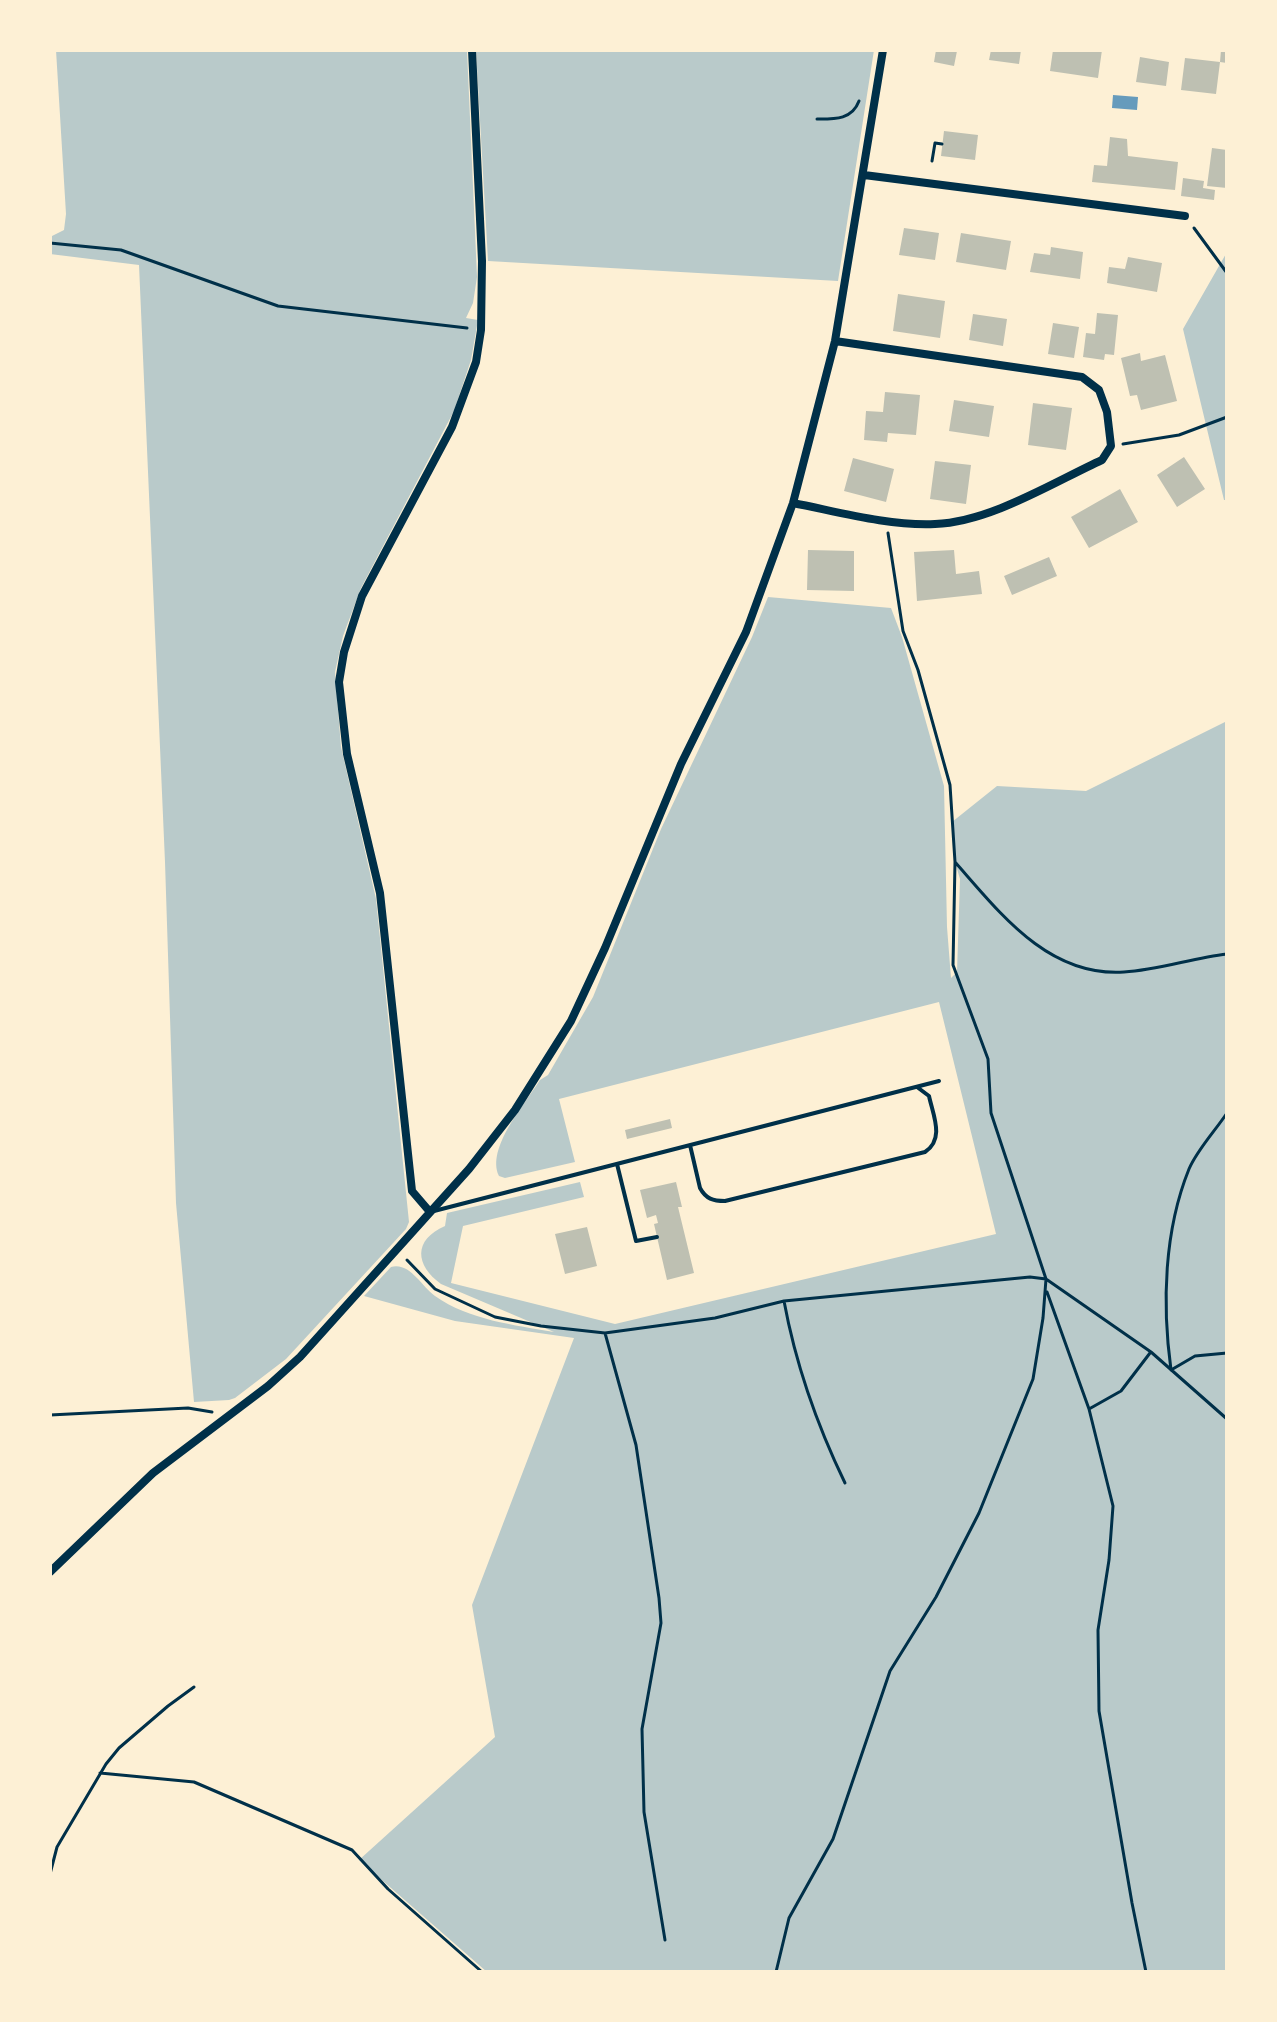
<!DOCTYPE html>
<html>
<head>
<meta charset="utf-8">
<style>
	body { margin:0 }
	#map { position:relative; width:1277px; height:2022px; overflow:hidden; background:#fdf0d5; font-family:Bitter,serif }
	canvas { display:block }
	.frame { position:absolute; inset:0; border:52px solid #fdf0d5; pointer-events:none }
</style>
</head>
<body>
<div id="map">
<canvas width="1277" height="2022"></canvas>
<div class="frame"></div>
</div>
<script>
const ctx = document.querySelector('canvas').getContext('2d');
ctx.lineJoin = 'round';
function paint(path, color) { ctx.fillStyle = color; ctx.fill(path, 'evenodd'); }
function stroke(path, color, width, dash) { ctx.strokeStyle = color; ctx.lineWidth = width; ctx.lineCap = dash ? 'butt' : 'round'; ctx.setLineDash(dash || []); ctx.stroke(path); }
const green = new Path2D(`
	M56 50H467L477 277 473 303 466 318 478 320 471 360 454 411 361 588 343 636 335 672 341 747 376 899 409 1222 406 1229 286 1359 235 1398 229 1400 194 1402 176 1203 165 862 139 265 50 254V237L64 230 66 214Z
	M476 50H874L838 281 488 261Z
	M1227 252V500H1224L1183 329Z
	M768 597 891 608 902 637 944 786 947 927 951 978 957 972 960 879 955 862 952 822 997 786 1086 791 1227 721V1972H487L359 1860 495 1737 472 1605 574 1338 455 1321 364 1296 391 1267C410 1262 421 1286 435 1296 469 1320 514 1325 554 1332L441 1284C415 1265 413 1240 445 1226L447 1213 580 1182 584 1197 463 1226 451 1283 615 1324 996 1234 939 1002 559 1099 575 1162 505 1178 499 1176C486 1148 525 1104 540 1080L548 1075 593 997 661 829 752 637Z`);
const water = new Path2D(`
	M1113 95 1138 97 1137 110 1112 108Z`);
const building = new Path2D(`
	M936 50 957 51 954 66 934 62Z
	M991 50H1021L1019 64 989 60Z
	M1053 50H1102L1098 78 1050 71Z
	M1221 50H1227V63L1220 62Z
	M1140 57 1169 62 1166 86 1136 82Z
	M1185 58 1220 62 1216 94 1181 90Z
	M944 131 978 135 975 160 941 156Z
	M1110 137 1127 139 1128 156 1178 162 1175 190 1092 182 1094 165 1107 166Z
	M1212 148 1227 150V188L1207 186Z
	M1183 178 1204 181 1203 188 1215 190 1214 200 1181 196Z
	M904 228 939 233 935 260 899 255Z
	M961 233 1011 241 1006 270 956 262Z
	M1051 247 1083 252 1080 279 1030 272 1034 253 1050 255Z
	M1128 257 1162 263 1157 292 1107 283 1109 267 1125 269Z
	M898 294 945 301 940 338 893 331Z
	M1097 313 1118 315 1114 355 1105 354 1104 360 1083 357 1086 333 1095 334Z
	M973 314 1007 319 1003 346 969 340Z
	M1053 323 1079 327 1074 358 1048 354Z
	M1140 353 1141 361 1165 355 1177 401 1141 410 1137 395 1130 396 1121 358Z
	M885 392 920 395 916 435 888 433 887 442 864 440 866 411 883 412Z
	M954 400 994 406 989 437 949 431Z
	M1033 403 1072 408 1066 450 1028 445Z
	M1184 457 1205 489 1177 507 1157 475Z
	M853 458 894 469 886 502 844 491Z
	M935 461 971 465 966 504 930 499Z
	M1120 489 1138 522 1089 548 1071 517Z
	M808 550 854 551V591L807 590Z
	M954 550 956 574 979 571 982 594 917 601 914 552Z
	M1049 557 1057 576 1012 595 1004 576Z
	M670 1119 672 1128 627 1139 625 1130Z
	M676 1182 682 1207H678L694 1273 667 1280 654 1224 658 1223 656 1215 647 1218 640 1190Z
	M587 1227 597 1266 565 1274 555 1234Z`);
const path = new Path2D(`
	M817 119C834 119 852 120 859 101
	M932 161 935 143 942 144
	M1194 228 1227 273
	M50 243 121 250 278 306 467 328
	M1123 444 1179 435 1227 417
	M955 862C1000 913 1048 977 1124 972 1159 970 1192 958 1227 954
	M1227 1113C1215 1131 1197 1150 1189 1169 1164 1231 1162 1304 1171 1370L1195 1356 1227 1353
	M407 1260 435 1289 495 1317 541 1326 605 1333 715 1318 784 1301 1030 1277 1046 1279 1151 1352 1227 1419
	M1047 1292 1089 1409 1113 1506 1109 1560 1098 1630 1099 1711 1132 1903 1146 1972
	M784 1301C796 1366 816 1423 845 1483
	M605 1333 636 1445 659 1598 661 1623 642 1729 644 1812 665 1940
	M1089 1409 1121 1391 1150 1353
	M50 1415 188 1408 212 1412
	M100 1773 194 1782 352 1850 388 1889 482 1972
	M50 1874 57 1847 106 1764 119 1748 168 1706 194 1687
	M776 1972 789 1918 833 1839 890 1671 936 1597 979 1513 1033 1379 1043 1318 1046 1279 991 1113 988 1059 953 965 955 862 950 785 918 670 903 631 888 533`);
const service = new Path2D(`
	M690 1145 700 1188C706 1199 713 1201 725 1201L925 1152C945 1139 933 1115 929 1096L917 1087
	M617 1164 636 1241 657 1237
	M434 1211 939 1081`);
const minor = new Path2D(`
	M864 175 1185 216
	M793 503C839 512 888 526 935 524 990 522 1052 483 1102 460L1111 446 1107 412 1099 390 1082 377 835 341
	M430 1212 412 1191 380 893 347 754 339 682 344 652 362 596 452 427 476 362 481 330 482 261 472 50
	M50 1572 153 1473 268 1386 300 1357 469 1169 515 1110 571 1021 605 948 681 764 746 632 793 503 835 341 883 50`);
paint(green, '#b9caca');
paint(water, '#669bbc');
paint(building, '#bec0b2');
stroke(path, '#003049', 3);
stroke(service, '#003049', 4);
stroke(minor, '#003049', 8);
</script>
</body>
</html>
